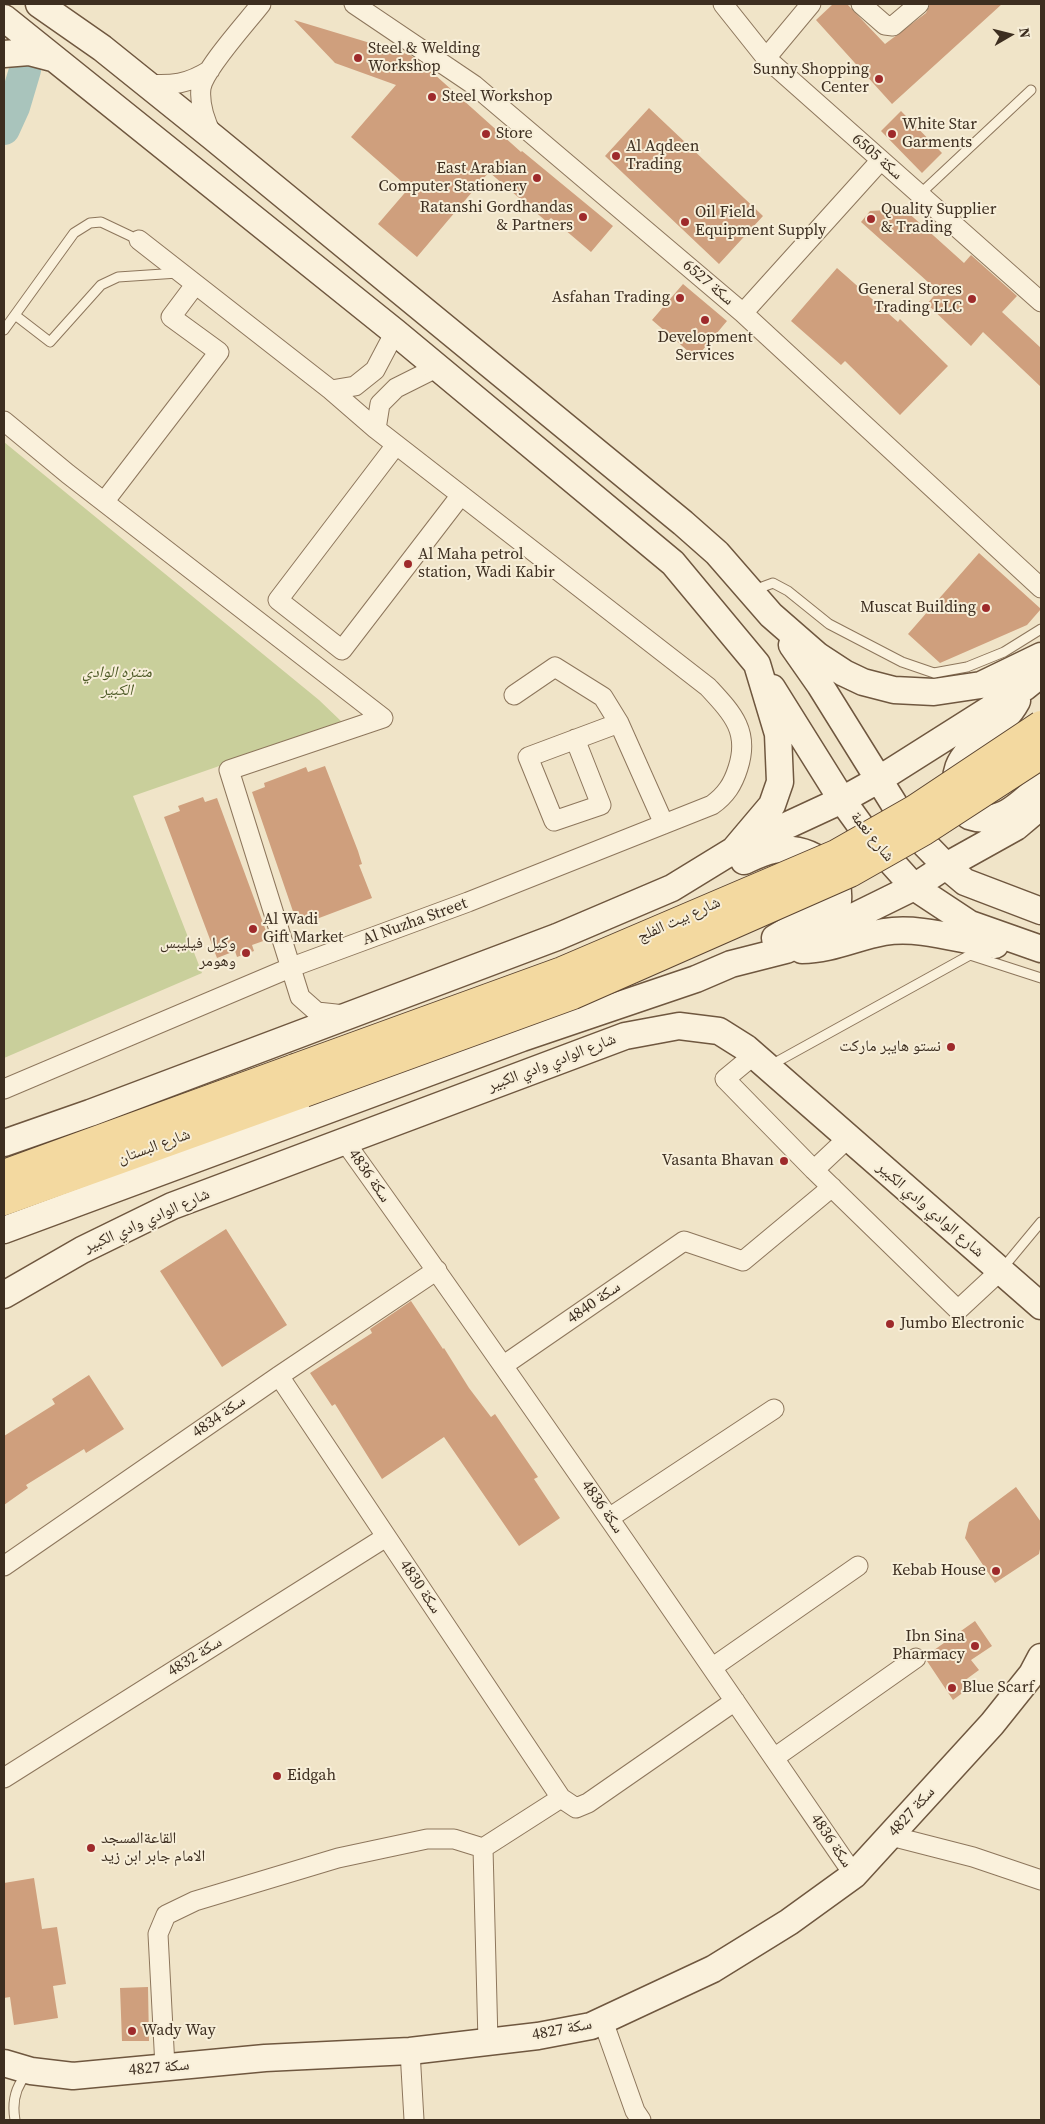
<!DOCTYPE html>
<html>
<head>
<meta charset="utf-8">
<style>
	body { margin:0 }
	#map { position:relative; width:1045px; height:2124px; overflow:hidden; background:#f0e4c8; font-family:"Source Serif 4",serif }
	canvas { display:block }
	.frame { position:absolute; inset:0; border:5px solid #3d2e20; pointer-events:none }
	.north { position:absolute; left:985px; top:10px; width:50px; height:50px; -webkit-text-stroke:4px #f7eed8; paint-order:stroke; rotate:82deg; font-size:14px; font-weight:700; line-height:20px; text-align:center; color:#3d2e20 }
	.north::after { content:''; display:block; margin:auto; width:18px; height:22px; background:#3d2e20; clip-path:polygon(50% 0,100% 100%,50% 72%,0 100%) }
</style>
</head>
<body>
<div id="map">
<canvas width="1045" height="2124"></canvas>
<div class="frame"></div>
<div class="north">N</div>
</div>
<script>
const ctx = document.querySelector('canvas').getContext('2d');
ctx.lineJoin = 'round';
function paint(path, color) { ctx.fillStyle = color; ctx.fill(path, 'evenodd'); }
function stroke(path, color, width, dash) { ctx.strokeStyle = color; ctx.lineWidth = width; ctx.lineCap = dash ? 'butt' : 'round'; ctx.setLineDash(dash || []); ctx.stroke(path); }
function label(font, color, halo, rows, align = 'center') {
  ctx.font = font + ' "Source Serif 4","Noto Naskh Arabic",serif'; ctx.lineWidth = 4; ctx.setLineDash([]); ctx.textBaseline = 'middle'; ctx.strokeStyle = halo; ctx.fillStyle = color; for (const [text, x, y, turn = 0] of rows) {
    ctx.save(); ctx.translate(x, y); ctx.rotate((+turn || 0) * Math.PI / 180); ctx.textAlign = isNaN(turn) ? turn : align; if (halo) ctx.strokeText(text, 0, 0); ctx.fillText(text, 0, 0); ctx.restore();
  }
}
const green = new Path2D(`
	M4 442 319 700 343 723 133 796 202 973 4 1058Z`);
const river = new Path2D(`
	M4 129 14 107 25 70`);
const building = new Path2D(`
	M833 4H847L885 44 926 13 930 4H1002L892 104 816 20Z
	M294 20 410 55 424 65 521 152 522 151 613 226 591 252 551 218 547 222 489 172 417 257 378 224 409 188 351 137 396 85 335 63Z
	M649 108 763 216 719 264 605 156Z
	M901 111 942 153 922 173 881 131Z
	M904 209 964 263 971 255 1017 296 1002 312 1041 348V387L983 332 971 346 927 304 938 291 861 222 870 211Z
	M837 268 898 322 900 319 948 366 900 415 845 361 841 365 791 321Z
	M683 284 727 321 696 358 652 320Z
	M979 553 1041 609 1027 625 940 663 908 634Z
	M325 766 358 851 362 864 359 865 372 898 298 926 252 792 265 787 264 783 296 771 306 767 308 772Z
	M203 797 205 802 217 798 269 939 252 945 254 951 237 957 235 951 217 958 164 817 180 811 178 806Z
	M226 1229 287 1325 222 1367 160 1271Z
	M411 1301 443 1349 444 1348 469 1388 491 1417 495 1414 514 1442 538 1477 534 1479 560 1518 519 1546 444 1437 382 1479 335 1404 332 1406 310 1373 372 1333 370 1329Z
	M89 1375 124 1429 86 1453 84 1449 26 1485 28 1488 4 1505V1436L55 1404 52 1399Z
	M1016 1487 1041 1522V1544L1039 1554 995 1583 965 1538 969 1522Z
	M975 1621 992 1646 971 1660 979 1670 964 1681 969 1688 953 1700 927 1661V1655Z
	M34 1878 42 1929 57 1927 66 1984 53 1986 58 2018 14 2025 10 1997 4 1998V1883Z
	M148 1987 149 2041H122L120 1988Z`);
const lane = new Path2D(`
	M920 194 1031 90
	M15 315 50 342 101 285 118 277 178 273
	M4 330 74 233 90 223 101 222 139 240
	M754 590 773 583 788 591 829 624 902 662 934 673 967 667 1004 652 1041 629
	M771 1065 970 955 1041 978
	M1002 1269 1041 1222
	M15 2120C12 2103 15 2087 27 2074`);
const street = new Path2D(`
	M354 4 474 85 743 313 1041 588
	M723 4 766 58 1041 302
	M861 4 885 25 893 26 919 4
	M766 58 811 4
	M146 84C172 86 188 84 210 70
	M212 135C205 121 199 105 201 88 204 69 248 21 261 4
	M743 313 881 160
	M331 390 355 386 375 370 395 332
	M4 421 68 474 383 718 229 770 300 997 317 1012 345 1015
	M376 429 380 404 396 388 438 367
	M396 445 278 600 342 650 461 495
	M104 502 219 352 171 317 195 285
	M514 695 555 667 603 697 619 723 664 824
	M575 739 601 805 554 821 528 757 619 723
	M754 1055 725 1079 814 1170
	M4 1089 292 967 468 902 712 805C726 795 733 784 738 768 750 731 732 713 708 687L376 429 331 390 139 240
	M848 1138 814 1170 958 1310 1000 1271
	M345 1142C518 1384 686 1630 854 1875
	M504 1365 684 1241 743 1261 832 1187
	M279 1376 561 1798 576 1808 588 1803 735 1701
	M609 1518 774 1409
	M4 1566 279 1376 437 1270
	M713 1667 858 1566
	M774 1758 916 1658
	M4 1778 386 1537
	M891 1836 973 1857 1041 1880
	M603 2021 635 2111 641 2120
	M488 2042 483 1848 561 1798
	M410 2051 414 2120
	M165 2067 158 1934 166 1915 195 1901 338 1858 427 1839H454L483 1848`);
const secondary = new Path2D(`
	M39 4 102 48 214 138 683 523 717 553 771 615 818 656 844 673 863 682 894 690 934 692 981 685 1041 656
	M4 18 395 332 673 563 757 664 778 734 780 782 772 805 734 850
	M4 54 29 52 52 58
	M792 645 820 685 909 828 946 866 965 882 1041 911
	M772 688 842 800 868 836 914 887 970 924 1041 949
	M1017 701C993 746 929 751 969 816 1000 827 1020 804 1041 785
	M744 861C753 857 763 852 773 850 806 845 841 864 838 901L775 938
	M802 950C831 950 856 937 884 932 920 926 959 940 995 945
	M4 1143 90 1113 557 937 672 888 734 850 842 800 878 780 1025 687 1041 674
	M4 1230 522 1038 696 979 731 964 786 950 914 887 946 866 1016 827 1041 806
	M4 1295 82 1250 172 1206 625 1036 679 1026 719 1031 746 1048 1041 1306
	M4 2063 31 2071 73 2076 265 2058 410 2051 538 2036 591 2026 713 1969 789 1922 854 1875 992 1724 1032 1674 1041 1657`);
const primary = new Path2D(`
	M4 1174 295 1068
	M4 1201 304 1093`);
const primaryBridge = new Path2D(`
	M295 1068 562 971 836 854 915 809 1041 725
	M304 1093 573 995 850 873 924 831 1041 755`);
const markers = [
	[358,58,5,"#9e2a2b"],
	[879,79,5,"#9e2a2b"],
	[432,97,5,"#9e2a2b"],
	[486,134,5,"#9e2a2b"],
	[892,134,5,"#9e2a2b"],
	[616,156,5,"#9e2a2b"],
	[537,178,5,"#9e2a2b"],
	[583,217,5,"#9e2a2b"],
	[871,219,5,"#9e2a2b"],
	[685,222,5,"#9e2a2b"],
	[680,298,5,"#9e2a2b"],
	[972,299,5,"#9e2a2b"],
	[705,320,5,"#9e2a2b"],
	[408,564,5,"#9e2a2b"],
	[986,608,5,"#9e2a2b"],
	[253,929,5,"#9e2a2b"],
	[246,953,5,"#9e2a2b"],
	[951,1047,5,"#9e2a2b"],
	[784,1161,5,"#9e2a2b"],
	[890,1324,5,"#9e2a2b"],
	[996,1571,5,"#9e2a2b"],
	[975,1646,5,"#9e2a2b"],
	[952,1688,5,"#9e2a2b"],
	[277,1776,5,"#9e2a2b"],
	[91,1848,5,"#9e2a2b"],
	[132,2031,5,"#9e2a2b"]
];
const poiNames = [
	["Steel & Welding",368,49],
	["Workshop",368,67],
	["Sunny Shopping",869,70,"right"],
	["Center",869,88,"right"],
	["Steel Workshop",442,97],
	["White Star",902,125],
	["Garments",902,143],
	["Store",496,134],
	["Al Aqdeen",626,147],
	["Trading",626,165],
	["East Arabian",527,169,"right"],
	["Computer Stationery",527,187,"right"],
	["Ratanshi Gordhandas",573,208,"right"],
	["& Partners",573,226,"right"],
	["Quality Supplier",881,210],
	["& Trading",881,228],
	["Oil Field",695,213],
	["Equipment Supply",695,231],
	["General Stores",962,290,"right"],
	["Trading LLC",962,308,"right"],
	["Asfahan Trading",670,298,"right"],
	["Development",705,338,"center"],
	["Services",705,356,"center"],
	["Al Maha petrol",418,555],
	["station, Wadi Kabir",418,573],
	["Muscat Building",976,608,"right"],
	["Al Wadi",263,920],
	["Gift Market",263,938],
	["وكيل فيليبس",236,944,"right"],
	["وهومر",236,962,"right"],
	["نستو هايبر ماركت",941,1047,"right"],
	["Vasanta Bhavan",774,1161,"right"],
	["Jumbo Electronic",900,1324],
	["Kebab House",986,1571,"right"],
	["Ibn Sina",965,1637,"right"],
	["Pharmacy",965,1655,"right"],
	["Blue Scarf",962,1688],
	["Eidgah",287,1776],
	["القاعةالمسجد",101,1839],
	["الامام جابر ابن زيد",101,1857],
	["Wady Way",142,2031]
];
const streetNames = [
	["سكة 6505",877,157,41],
	["سكة 6527",708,283,40],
	["شارع نعمة",872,837,51],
	["شارع بيت الفلج",679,920,-24],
	["Al Nuzha Street",415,922,-20],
	["شارع الوادي وادي الكبير",552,1063,-21],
	["شارع البستان",154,1147,-20],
	["سكة 4836",369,1176,55],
	["شارع الوادي وادي الكبير",930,1210,41],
	["شارع الوادي وادي الكبير",147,1221,-24],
	["سكة 4840",594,1303,-35],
	["سكة 4834",219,1417,-35],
	["سكة 4836",602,1507,55],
	["سكة 4830",420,1587,56],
	["سكة 4832",195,1657,-32],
	["سكة 4827",912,1812,-48],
	["سكة 4836",831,1841,56],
	["سكة 4827",562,2030,-11],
	["سكة 4827",159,2068,-5]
];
const parkNames = [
	["متنزه الوادي",117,673],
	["الكبير",117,691]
];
paint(green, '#c9cf9b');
stroke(river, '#a9c4bc', 32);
paint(building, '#cf9f7d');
stroke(lane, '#8d765c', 11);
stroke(street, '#8d765c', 21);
stroke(secondary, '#6f573f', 29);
stroke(primary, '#5b4430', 30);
stroke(lane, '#faf1dc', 9);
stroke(street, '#faf1dc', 19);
stroke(secondary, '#faf1dc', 26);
stroke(primary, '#f3d9a0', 28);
stroke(primaryBridge, '#5b4430', 30, []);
stroke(primaryBridge, '#f3d9a0', 28);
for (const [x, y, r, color] of markers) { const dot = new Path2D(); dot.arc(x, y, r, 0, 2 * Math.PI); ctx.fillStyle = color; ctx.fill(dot); stroke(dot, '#f7eed8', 2); }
label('16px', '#3d2e20', '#f7eed8', poiNames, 'left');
label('16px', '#3d2e20', '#f7eed8', streetNames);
label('italic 16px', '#4d5a26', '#f7eed8', parkNames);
</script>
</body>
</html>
